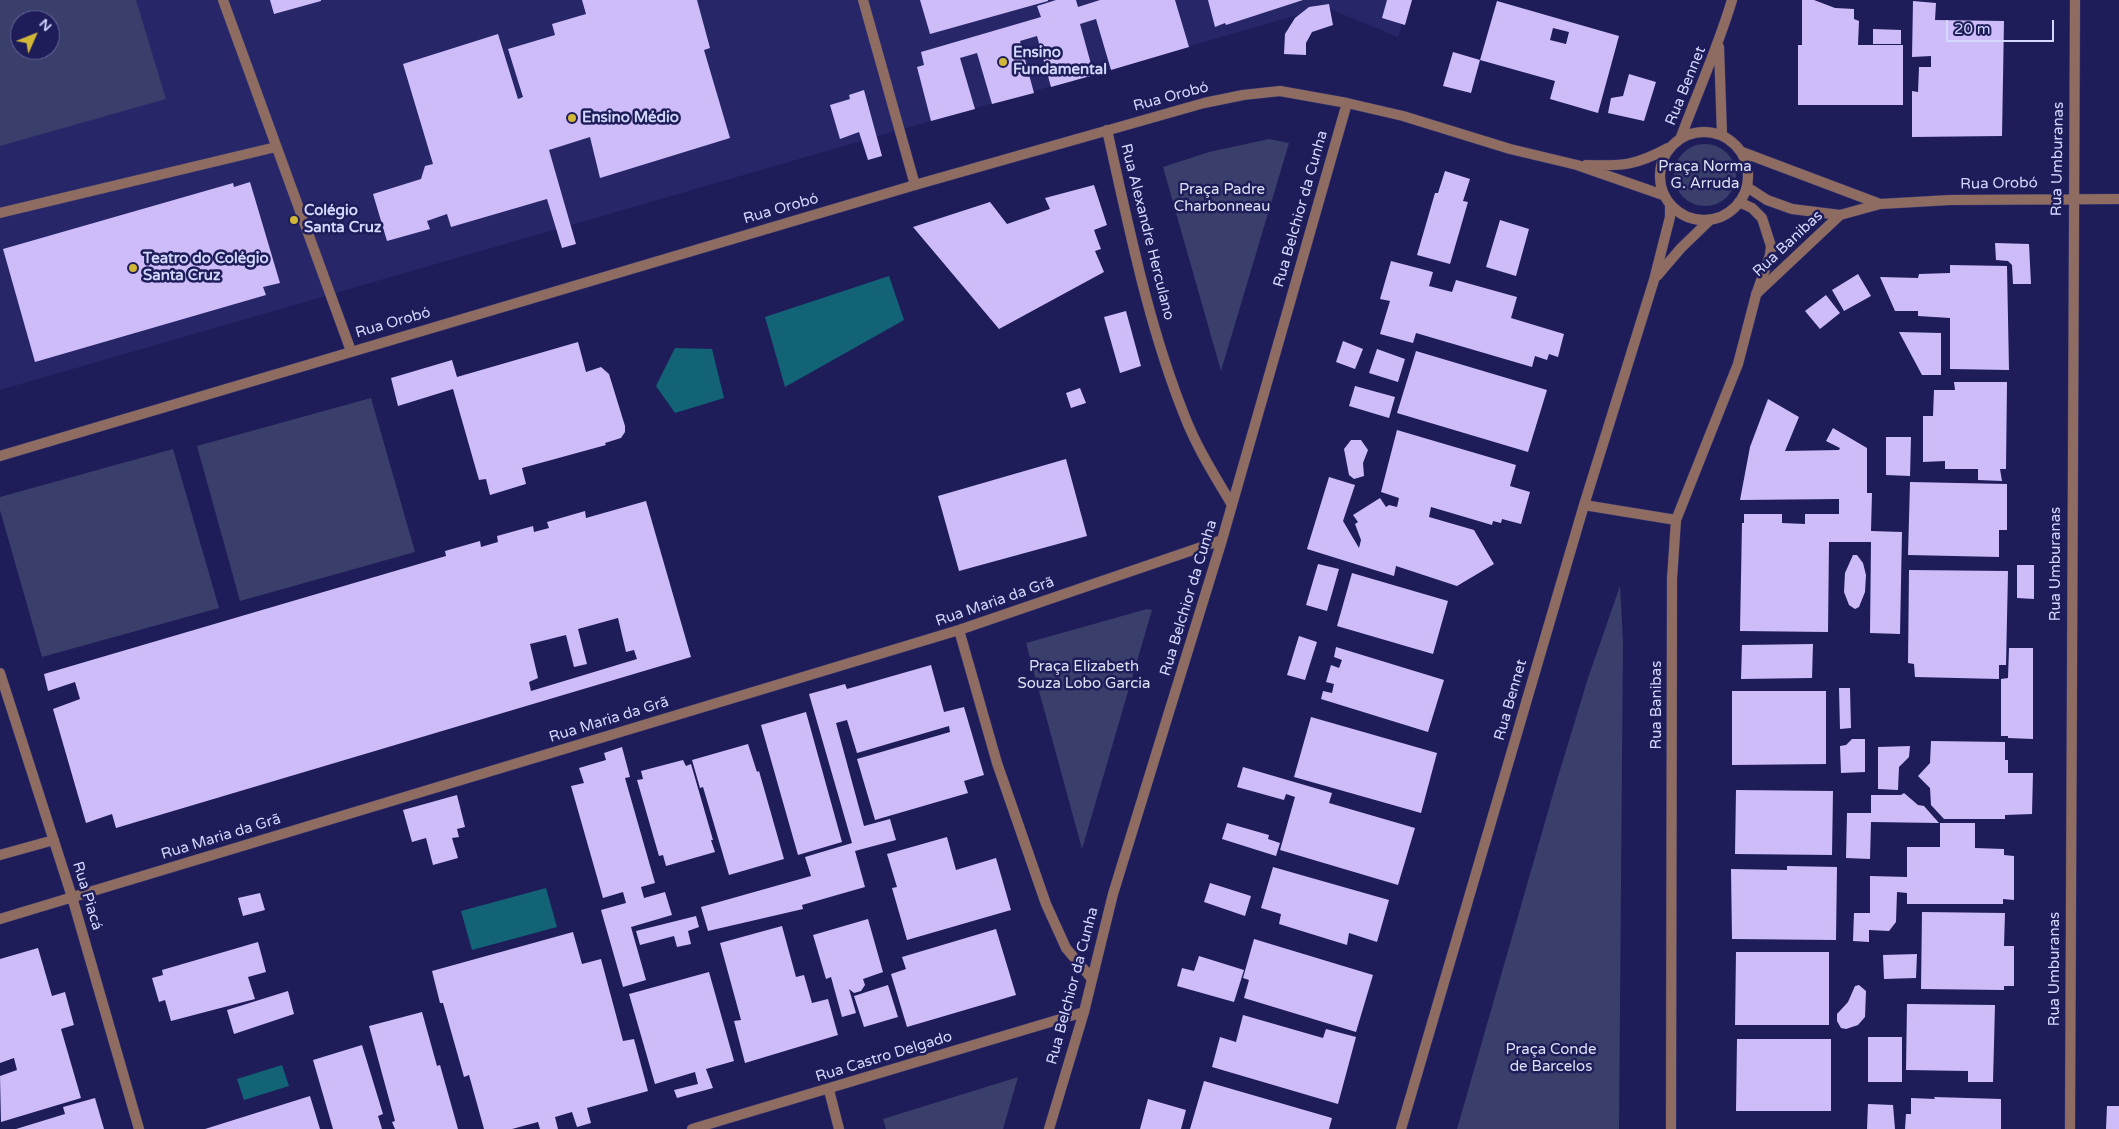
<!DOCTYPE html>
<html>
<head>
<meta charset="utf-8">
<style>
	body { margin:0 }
	#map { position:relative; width:2119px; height:1129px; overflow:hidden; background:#1e1d5a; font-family:"Varela Round",sans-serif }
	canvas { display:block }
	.north { position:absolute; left:10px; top:10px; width:50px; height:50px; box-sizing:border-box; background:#1e1d5a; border:1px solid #66689c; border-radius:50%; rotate:46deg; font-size:14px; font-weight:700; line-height:20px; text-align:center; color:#d2d8fe }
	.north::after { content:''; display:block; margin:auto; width:18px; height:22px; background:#d1b736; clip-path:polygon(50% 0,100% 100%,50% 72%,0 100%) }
	.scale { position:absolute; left:1946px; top:20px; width:108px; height:22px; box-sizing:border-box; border:2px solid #d2d8fe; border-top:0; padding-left:6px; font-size:15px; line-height:18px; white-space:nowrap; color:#d2d8fe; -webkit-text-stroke:4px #1e1d5a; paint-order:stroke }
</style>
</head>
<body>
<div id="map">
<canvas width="2119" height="1129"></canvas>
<div class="north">N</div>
<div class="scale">20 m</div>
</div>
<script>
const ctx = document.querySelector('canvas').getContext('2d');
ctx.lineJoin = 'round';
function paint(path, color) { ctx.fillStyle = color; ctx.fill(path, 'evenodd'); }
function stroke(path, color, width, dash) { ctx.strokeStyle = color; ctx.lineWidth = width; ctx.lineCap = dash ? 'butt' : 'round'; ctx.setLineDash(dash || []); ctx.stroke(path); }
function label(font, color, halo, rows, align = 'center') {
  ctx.font = font + ' "Varela Round",sans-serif'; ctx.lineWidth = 5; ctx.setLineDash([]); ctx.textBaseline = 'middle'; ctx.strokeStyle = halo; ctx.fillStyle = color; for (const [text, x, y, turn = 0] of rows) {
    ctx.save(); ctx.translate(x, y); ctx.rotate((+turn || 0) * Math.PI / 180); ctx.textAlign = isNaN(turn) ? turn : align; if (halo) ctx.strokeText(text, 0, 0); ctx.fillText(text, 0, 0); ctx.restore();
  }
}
const built = new Path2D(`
	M0 0H1410L1398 37 1325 7 0 390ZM20 20H50V50H20Z`);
const green = new Path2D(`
	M0 0H136L166 99 0 146ZM20 20H50V50H20Z
	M1269 139 1289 143 1221 371 1163 167 1209 152Z
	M1674 175a31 31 0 1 1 62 0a31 31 0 1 1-62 0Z
	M371 398 415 552 240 601 197 446Z
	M173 449 219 608 42 657 0 510V497Z
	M1620 586 1623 641 1619 1129H1457L1557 780 1588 678Z
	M1147 609 1152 610 1082 849 1026 643Z
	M1018 1077 1003 1129H886L883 1119Z`);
const water = new Path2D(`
	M889 276 904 320 785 387 765 317Z
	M675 348 712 349 724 398 675 413 656 386Z
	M546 888 557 927 472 950 461 911Z
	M282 1065 289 1086 244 1100 237 1079Z`);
const building = new Path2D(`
	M270 0H321V1L274 14Z
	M582 0H697L710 48 704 50 730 138 600 178 590 137 549 150 576 244 562 248 547 199 451 227 447 214 427 221 430 229 387 241 373 194 421 179 425 166 433 164 403 64 498 34 518 99 523 97 508 49 555 35 552 24 586 14Z
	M920 0H1048V1L930 34Z
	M1056 0H1076L1078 7 1100 0H1175L1189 47 1111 70 1096 19 1080 24 1094 75 1051 87 1037 36 1020 41 1034 93 992 104 977 53 960 58 975 109 931 121 917 67 924 65 921 52 1041 17 1037 6Z
	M1208 0H1303L1226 25 1225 23 1215 27Z
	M1387 0H1412L1405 25 1382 18Z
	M1802 0H1814L1835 8 1854 9V19L1859 21 1858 45H1903V105H1798V45H1802Z
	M1497 1 1619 36 1598 113 1550 99 1555 81 1480 60ZM1553 28 1569 32 1566 44 1550 40Z
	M1913 1 1936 3 1935 20 2004 21 2002 136 1912 137V91L1918 92 1919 67H1931V56L1912 57Z
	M1329 4 1333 25 1312 32 1306 43V55L1284 54 1285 34 1295 18 1309 7Z
	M1873 29 1901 30V44H1873Z
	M1453 52 1480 60 1471 93 1443 86Z
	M1629 74 1656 82 1644 121 1608 113 1611 98 1623 96Z
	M864 90 882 156 868 160 859 132 840 139 830 105 850 99 849 95Z
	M1445 171 1470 179 1463 201 1468 202 1450 264 1417 255 1435 193H1438Z
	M250 182 280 283 263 287 266 295 35 362 3 249 233 183 234 187Z
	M1094 185 1107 225 1094 230 1101 249 1095 251 1104 272 999 329 913 227 990 202 1007 224 1050 209 1045 198Z
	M1500 220 1529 229 1516 276 1486 267Z
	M1995 243 2029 244 2031 284H2013L2012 265 2008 261 1996 260Z
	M1391 261 1433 272 1429 286 1452 292 1456 280 1517 297 1511 318 1564 334 1558 357 1549 354 1547 360 1535 356 1532 367 1416 333 1413 343 1380 334 1390 301 1380 299Z
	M1950 265 2007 266 2009 370 1950 369V318L1918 316V311H1895L1880 277 1918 278 1919 274 1950 273Z
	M1858 274 1871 296 1844 311 1832 290Z
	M1826 295 1840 313 1820 329 1805 311Z
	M1126 311 1141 366 1120 373 1104 317Z
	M1899 332 1941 333V375H1922Z
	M1343 341 1363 349 1355 369 1336 362Z
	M578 342 586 372 601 367 609 374 625 426V432L621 438 605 443 606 445 522 468 526 484 490 495 486 479 479 480 453 389 398 406 391 378 452 360 457 377Z
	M1377 349 1405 359 1398 382 1369 373Z
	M1416 351 1547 390 1528 452 1397 413Z
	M1954 382H2007L2006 469H2000L2002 481 1978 480V469H1945V461L1923 462V416H1933L1934 390H1955Z
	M1355 386 1395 397 1389 418 1349 406Z
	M1080 388 1086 403 1071 408 1066 393Z
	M1768 399 1799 417 1785 451 1839 450 1840 448 1826 441 1833 428 1867 448V493H1872L1871 531 1902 532 1900 634 1870 633 1871 542H1829L1828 632 1740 631 1742 523H1744V514H1782V523L1805 524V514H1839V499L1740 500 1750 447Z
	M1397 430 1516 465 1510 486 1530 492 1521 524 1502 519 1501 523 1493 521 1492 525 1431 507 1429 517 1474 530 1494 564 1457 586 1396 566 1394 576 1307 549 1329 477 1355 485 1343 521 1359 548 1361 540 1355 524 1358 522 1353 515 1380 498 1386 507 1389 505 1397 507 1399 498 1381 492Z
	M1886 437H1911L1910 476 1886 475Z
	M1351 440H1361L1368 450 1363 463 1364 476 1354 479 1349 475 1344 449Z
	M1066 459 1087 536 959 571 938 496Z
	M1910 482 2007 484V530H1999V557L1908 555Z
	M646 501 691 657 116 828 112 814 86 823 53 709 80 699 75 682 48 691 44 674 446 556 445 551 480 541 481 547 498 542 497 536 533 526 534 532 549 528 547 522 585 511 586 518ZM618 618 626 652 634 650 637 659 531 691 529 682 538 678 530 644 566 635 574 667 587 664 578 629Z
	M1853 555H1857L1863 563 1866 575 1865 592 1859 607 1855 609 1849 605 1844 592 1845 573Z
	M1318 564 1339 569 1327 611 1306 605Z
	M2017 565H2034V599L2017 598Z
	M1909 570 2008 571 2006 665H1999V679L1915 677 1914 664 1908 663Z
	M1352 573 1448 601 1433 654 1337 626Z
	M1299 636 1317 642 1305 680 1287 675Z
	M1813 644 1812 678 1741 679 1742 645Z
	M1336 647 1444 680 1428 732 1321 699 1323 691 1332 693 1334 684 1326 682 1331 665 1339 668 1342 660 1334 657Z
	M2009 648H2033V739L2008 738V736H2001V679L2008 678Z
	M931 665 944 712 964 707 984 775 964 781 968 793 875 820 857 759 950 732 949 726 857 753 847 720 836 723 864 826 890 819 896 840 855 851 865 887 802 905 803 909 708 931 701 907 811 876 805 857 852 843 809 694 845 684 847 689Z
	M1839 688H1850L1851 728 1840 729Z
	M1732 691H1826V764L1732 765Z
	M806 712 842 842 798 855 761 725Z
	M1311 717 1437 753 1421 813 1294 777Z
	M1852 739H1865V772L1841 773 1840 746 1846 745Z
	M1931 741 2005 742V760H2008V773H2033L2032 814 2005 815V819H1944L1931 805 1930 788 1918 776 1930 763Z
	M748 744 757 772 759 771 784 859 729 875 703 787 700 788 692 760Z
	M1910 746 1909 757 1899 767 1898 790 1878 789V747Z
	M622 747 630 777 625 778 655 883 641 887 644 898 665 892 672 915 631 927 646 980 623 987 601 910 626 903 623 892 603 898 571 786 584 783 579 768 606 760 604 753Z
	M683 760 686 766 691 764 713 840H711L715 852 666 866 663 855 659 856 637 780 643 779 641 771Z
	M1243 767 1332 793 1329 803 1415 828 1398 885 1280 850 1295 797 1286 794 1284 800 1237 787Z
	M1736 790 1833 791 1832 855 1735 854Z
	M1904 793 1918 805 1924 806 1939 823 1871 822 1870 859 1846 858 1847 813H1871V795H1901Z
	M457 795 465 827 457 829 459 837 452 838 458 858 433 865 426 838 412 842 403 810Z
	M1227 823 1269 835 1268 839 1280 843 1276 856 1222 839Z
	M1940 823H1975V848L2004 849V855L2014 856V900L2003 899V904H1907V893L1897 892 1896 922 1889 931 1869 930V942L1853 941 1854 913H1870V876L1907 877V847H1940Z
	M947 837 956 870 996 858 1011 910 907 940 892 888 897 887 887 854Z
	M1787 866 1837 867 1836 940 1732 939 1731 869 1787 870Z
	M1273 867 1389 900 1377 942 1349 933 1347 945 1279 924 1281 914 1261 908Z
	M1210 883 1251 896 1245 916 1204 902Z
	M260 893 265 910 243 916 238 898Z
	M1922 912 2005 913 2004 946H2014V986H2004V990L1921 989Z
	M696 916 699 927 688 931 691 944 677 947 674 936 640 945 636 931Z
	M868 919 883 972 863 979 865 985 861 991 854 993 849 989 856 1013 842 1017 831 977 826 979 813 935Z
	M782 926 796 977 804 975 812 1003 828 999 838 1035 745 1063 734 1021 741 1020 720 943Z
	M996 929 1016 995 907 1027 891 974 906 969 902 957Z
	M573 932 582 964 601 959 623 1041 634 1039 648 1091 587 1108 591 1123 577 1127 572 1112 555 1117 558 1129H540L538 1122 512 1129H484L469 1075 464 1077 443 1003H440L432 971Z
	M1254 939 1373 975 1356 1032 1244 998 1249 980 1243 978Z
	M258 942 266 972 248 977 255 999 171 1021 165 1000 159 1002 152 978 163 975 162 970Z
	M38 948 52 996 65 992 74 1025 61 1029 81 1098 1 1122 0 1076 17 1070 14 1058 0 1063V959Z
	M1736 952H1829V1025H1735Z
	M1917 954 1916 978 1884 979 1883 955Z
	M1199 956 1244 970 1234 1002 1177 986 1182 968 1194 971Z
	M709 972 734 1061 706 1069 713 1088 677 1098 674 1090 698 1084 695 1072 655 1084 629 994Z
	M888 985 898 1017 864 1027 854 996Z
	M1859 985 1866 991 1865 1017 1858 1025 1846 1029 1841 1028 1837 1021V1014L1848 1002 1855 986Z
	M288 991 294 1014 234 1034 227 1010Z
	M1907 1004 1995 1005 1993 1082H1968V1071L1906 1070Z
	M422 1012 437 1066 440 1065 458 1129H395L392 1122 395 1121 369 1026Z
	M1243 1015 1323 1038 1326 1029 1356 1037 1338 1104 1212 1067 1220 1037 1236 1042Z
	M1868 1037H1902V1082H1868Z
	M1737 1039H1831V1111H1736Z
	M362 1045 383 1114 378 1116 382 1129H333L313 1060Z
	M1204 1081 1332 1118 1329 1129H1190Z
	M310 1096 320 1129H205Z
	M1934 1097 2001 1099V1129H1905L1906 1114H1911V1098L1935 1099Z
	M95 1098 104 1129H16L65 1114 63 1107Z
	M1148 1099 1186 1110 1181 1129H1140Z
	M1868 1104 1893 1105 1895 1129H1867Z
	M2107 1106H2119V1129H2106Z`);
const service = new Path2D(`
	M223 0 351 351
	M863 0 915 185
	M0 213 276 147`);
const minor = new Path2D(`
	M1719 47 1722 135
	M1107 130C1129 227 1148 325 1185 417 1197 448 1215 476 1232 505
	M1660 176a44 44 0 1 1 88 0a44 44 0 1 1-88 0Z
	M1681 137C1698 91 1718 47 1732 0
	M1742 152 1880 204
	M1586 165C1622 166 1635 166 1668 148
	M1747 187 1767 200 1792 209 1840 215 1880 204 1950 200 2119 199
	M1657 276 1681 248 1710 220
	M1756 294 1840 215
	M0 456 915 185 1204 103 1243 95 1280 91 1347 103 1403 116 1510 149 1577 165 1663 195
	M1584 505 1676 520
	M959 630 997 763 1046 904 1066 948 1092 979
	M0 673 72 897 139 1129
	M0 855 54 840
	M0 919 959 630 1222 540
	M829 1090 839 1129
	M692 1129 1084 1012
	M1049 1129 1084 1012 1113 894 1222 540 1347 103
	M1401 1129 1584 505 1654 280 1670 217V205
	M1671 1129 1672 579 1676 520 1738 364 1756 295 1770 255 1771 246 1762 218 1752 208 1739 202
	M2070 1129 2075 0`);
const markers = [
	[1003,62,5,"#d1b736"],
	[572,118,5,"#d1b736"],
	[294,220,5,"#d1b736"],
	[133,268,5,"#d1b736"]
];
const poiNames = [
	["Ensino",1013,53],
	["Fundamental",1013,70],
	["Ensino Médio",582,118],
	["Colégio",304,211],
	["Santa Cruz",304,228],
	["Teatro do Colégio",143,259],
	["Santa Cruz",143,276]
];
const streetNames = [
	["Rua Bennet",1686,86,-68],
	["Rua Orobó",1171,97,-15],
	["Rua Umburanas",2058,159,-89],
	["Rua Orobó",1999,184,-1],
	["Rua Orobó",781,209,-16],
	["Rua Belchior da Cunha",1301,209,-74],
	["Rua Alexandre Herculano",1147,232,76],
	["Rua Banibas",1788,244,-43],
	["Rua Orobó",393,323,-16],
	["Rua Umburanas",2056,564,-90],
	["Rua Belchior da Cunha",1189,598,-73],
	["Rua Maria da Grã",995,602,-19],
	["Rua Bennet",1511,700,-74],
	["Rua Banibas",1657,705,-90],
	["Rua Maria da Grã",609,720,-17],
	["Rua Maria da Grã",221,837,-17],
	["Rua Piacá",87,896,73],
	["Rua Umburanas",2055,969,-90],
	["Rua Belchior da Cunha",1073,986,-75],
	["Rua Castro Delgado",884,1057,-17]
];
const parkNames = [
	["Praça Norma",1705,167],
	["G. Arruda",1705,184],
	["Praça Padre",1222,190],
	["Charbonneau",1222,207],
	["Praça Elizabeth",1084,667],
	["Souza Lobo Garcia",1084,684],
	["Praça Conde",1551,1050],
	["de Barcelos",1551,1067]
];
paint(built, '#262669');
paint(green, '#393e6a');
paint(water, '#126375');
paint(building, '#cebcf8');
stroke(service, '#373771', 11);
stroke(minor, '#373771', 11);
stroke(service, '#8f6c61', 10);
stroke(minor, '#8f6c61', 10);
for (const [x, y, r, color] of markers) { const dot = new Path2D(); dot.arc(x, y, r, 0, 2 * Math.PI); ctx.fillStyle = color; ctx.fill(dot); stroke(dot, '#1e1d5a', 2); }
label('bold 15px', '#d2d8fe', '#1e1d5a', poiNames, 'left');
label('15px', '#d2d8fe', '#1e1d5a', streetNames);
label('15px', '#dde1f3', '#1e1d5a', parkNames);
</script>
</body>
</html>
